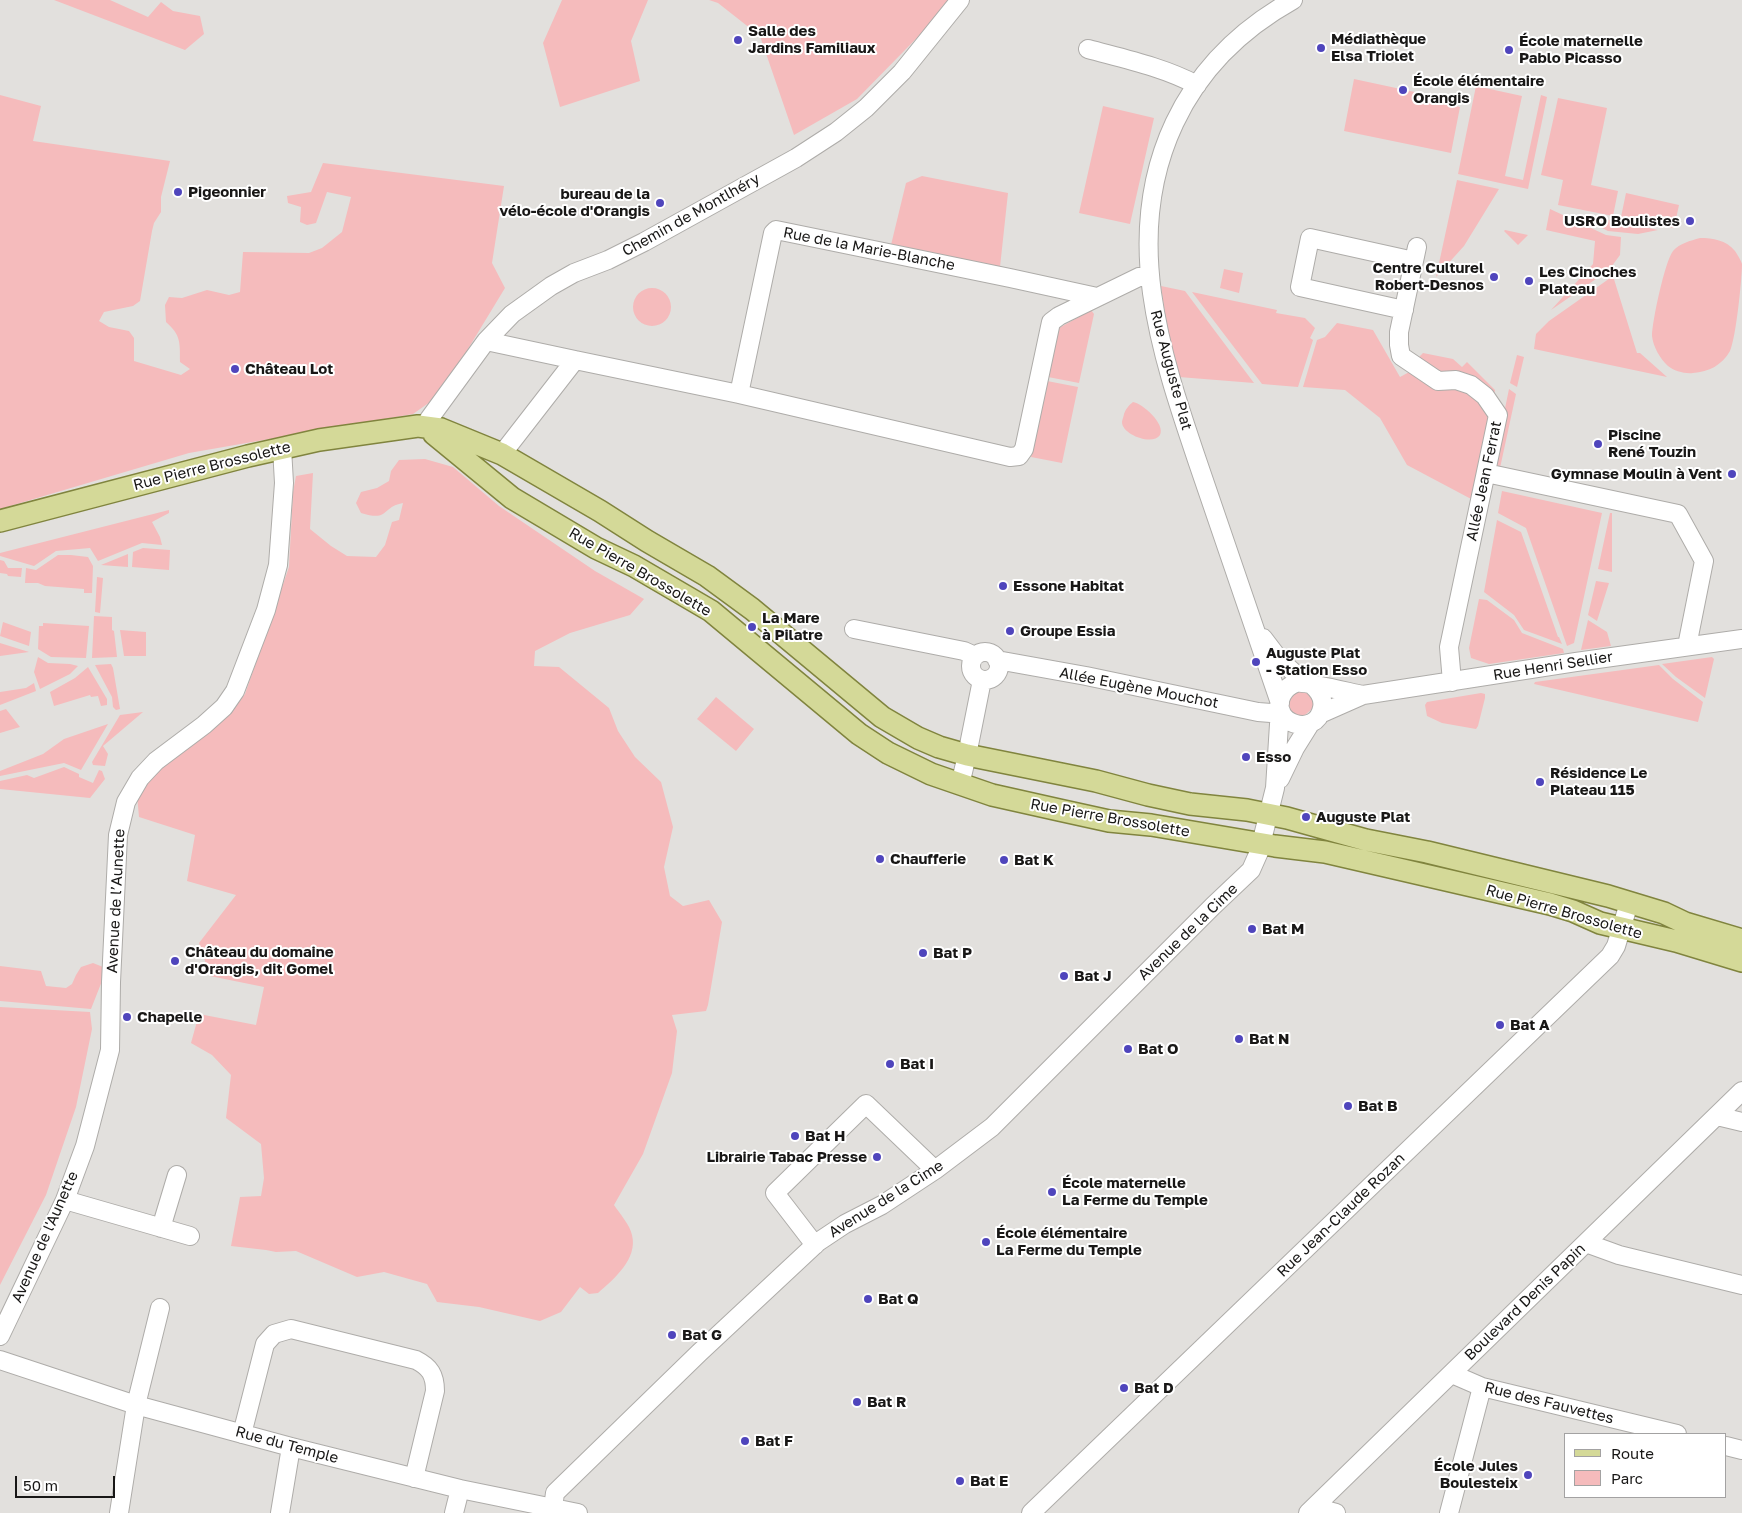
<!DOCTYPE html>
<html>
<head>
<meta charset="utf-8">
<style>
	body { margin:0 }
	#map { position:relative; width:1742px; height:1513px; overflow:hidden; background:#e2e0dd; font-family:"Golos Text",sans-serif }
	canvas { display:block }
	.legend { position:absolute; left:1564px; top:1433px; width:162px; height:65px; box-sizing:border-box; background:#fff; border:1px solid #a3a2a2; margin:0; padding:6px 9px; list-style:none; font-size:15px; color:#181716 }
	.legend li { display:flex; align-items:center; gap:10px; height:25px }
	.legend b { width:25px; border:1px solid #a3a2a2 }
	.scale { position:absolute; left:15px; top:1476px; width:100px; height:22px; box-sizing:border-box; border:2px solid #181716; border-top:0; padding-left:6px; font-size:15px; line-height:18px; white-space:nowrap; color:#181716; -webkit-text-stroke:4px #fff; paint-order:stroke }
</style>
</head>
<body>
<div id="map">
<canvas width="1742" height="1513"></canvas>
<ul class="legend">
<li><b style="height:6px;background:#d4d998"></b>Route</li>
<li><b style="height:14px;background:#f5bbbc"></b>Parc</li>
</ul>
<div class="scale">50 m</div>
</div>
<script>
const ctx = document.querySelector('canvas').getContext('2d');
ctx.lineJoin = 'round';
function paint(path, color) { ctx.fillStyle = color; ctx.fill(path, 'evenodd'); }
function stroke(path, color, width, dash) { ctx.strokeStyle = color; ctx.lineWidth = width; ctx.lineCap = dash ? 'butt' : 'round'; ctx.setLineDash(dash || []); ctx.stroke(path); }
function label(font, color, halo, rows, align = 'center') {
  ctx.font = font + ' "Golos Text",sans-serif'; ctx.lineWidth = 4; ctx.setLineDash([]); ctx.textBaseline = 'middle'; ctx.strokeStyle = halo; ctx.fillStyle = color; for (const [text, x, y, turn = 0] of rows) {
    ctx.save(); ctx.translate(x, y); ctx.rotate((+turn || 0) * Math.PI / 180); ctx.textAlign = isNaN(turn) ? turn : align; if (halo) ctx.strokeText(text, 0, 0); ctx.fillText(text, 0, 0); ctx.restore();
  }
}
const green = new Path2D(`
	M54 0H110L148 17 161 2 173 11 200 16 204 34 185 50Z
	M562 0H648L631 41 640 81 560 107 543 43Z
	M709 0H954L857 99 794 135 760 36 718 3Z
	M1354 79 1452 100 1451 105 1460 107 1451 153 1344 131Z
	M1476 86 1522 96 1505 176 1523 180 1541 95 1547 97 1528 189 1458 174Z
	M0 95 41 106 33 141 170 161 161 197V212L154 223 152 231 140 301 133 306 104 312 99 321 109 327 129 331 134 338V361L181 375 190 369 180 362C180 343 181 335 166 322L165 305 169 297 182 298 207 290 229 295 240 292 243 252 309 253 322 248 342 232 351 197 327 192 316 223 307 225 300 222 301 207 288 203 287 196 311 192 323 163 504 186 492 263 505 288 440 395 413 414 189 453 0 509Z
	M1558 98 1607 108 1591 185 1618 191 1613 216 1558 205 1563 180 1541 175Z
	M1103 106 1154 118 1130 224 1079 213Z
	M922 176 1008 193 1000 267 891 245 906 183Z
	M1457 180 1499 189 1464 246 1436 277Z
	M1626 193 1679 205 1674 228 1621 217Z
	M1550 209 1606 235 1621 237 1620 255 1609 270 1551 310 1593 264 1595 241 1546 230Z
	M1584 219 1613 220 1658 230 1638 234 1608 231Z
	M1505 230 1528 235 1518 245 1504 231Z
	M1700 238C1713 238 1726 240 1735 251 1737 254 1741 260 1742 264 1742 278 1736 338 1730 351 1722 365 1709 372 1693 373 1685 374 1674 371 1668 366 1660 359 1653 346 1652 336 1652 322 1665 261 1673 251 1680 243 1690 241 1700 238Z
	M1224 269 1243 273 1239 293 1220 288Z
	M1613 276 1637 353H1640L1667 377 1534 349 1536 334 1549 321Z
	M1161 286 1185 291 1254 383 1179 377 1166 321Z
	M633 307a19 19 0 1 1 38 0a19 19 0 1 1-38 0Z
	M1192 292 1277 310 1276 313 1305 318 1315 328 1310 338 1313 340 1298 387 1262 384Z
	M1091 310 1094 314 1079 383 1048 377 1059 328Z
	M1337 323 1373 330 1400 377 1413 370 1465 389 1491 414 1473 500 1407 465 1380 418 1345 390 1303 387 1317 340 1325 337Z
	M1423 353 1453 359 1462 367 1467 362 1495 390 1494 396 1438 372 1417 359Z
	M1517 355 1524 357 1517 387 1510 383Z
	M1047 381 1078 387 1062 463 1031 457Z
	M1509 389 1516 394 1500 468 1493 467Z
	M1133 402C1142 403 1166 424 1160 435 1153 446 1122 435 1122 422 1122 421 1124 415 1124 414 1126 409 1128 406 1133 402Z
	M425 459 453 467 499 506 595 571 644 599 630 615 570 633 535 651 534 666 559 667 609 708 618 731 635 757 661 782 673 827 664 867 670 896 683 906 709 900 722 922 708 1005 706 1011 672 1015 677 1031 672 1073 643 1154 614 1205C620 1214 630 1225 632 1235 638 1259 614 1279 598 1293L589 1294 580 1287 561 1312 540 1321 479 1307 437 1302 427 1284 384 1272 357 1277 296 1251 276 1252 266 1250 231 1246 240 1197 261 1196 264 1178 261 1144 226 1118 231 1075 212 1055 191 1043 199 1014 256 1025 264 987 210 976 199 943 236 895 187 881 195 835 139 817 137 795 156 769 230 714 245 694 289 567 293 492 296 476 313 473 310 529 331 546 347 556 376 557 385 545 392 522 399 520 403 503C381 507 390 522 361 513L356 503 361 492 377 488 389 481 391 471 399 460Z
	M1502 491 1602 513 1574 643 1567 646 1526 528 1498 513Z
	M169 510V513L152 522 160 537 162 545 142 543 98 561 90 548 56 551 34 566 0 556V553Z
	M1610 513H1612V572L1598 569Z
	M1497 520 1521 532 1558 637H1559L1562 644 1524 630 1514 615 1484 592Z
	M143 548 170 550 169 570 132 567 133 552Z
	M128 554V567L101 565Z
	M58 555H71L88 557 93 566 92 593H84V589L45 586 38 583H25L26 568 36 570Z
	M0 560 4 561 8 568H22L21 577 8 576 7 574 0 573Z
	M97 577 103 578 100 613 95 612Z
	M1596 581 1609 583 1597 621 1588 615Z
	M1479 599 1487 600 1514 620 1522 633 1563 649 1564 653 1489 664 1471 658 1469 648Z
	M94 616 112 617V630L114 631 117 657 92 658Z
	M1588 620 1607 632 1611 646 1581 650Z
	M3 622 31 632 29 646 0 636Z
	M43 623 89 626 86 658 51 657 38 649 39 626H43Z
	M120 630 146 632V656H124Z
	M0 643 29 652 0 656Z
	M38 657 48 663 70 664 78 666 70 674 40 689 34 672Z
	M1712 657 1714 659 1705 698 1676 677 1662 664Z
	M111 664 113 668 120 709 116 710 113 707 112 697 95 665Z
	M1659 665 1673 679 1703 702 1698 722 1534 684 1535 682Z
	M88 667 107 699V705L101 706 98 696 91 697 90 695 54 706 50 692 75 678Z
	M34 683 36 691 0 705V692L26 688Z
	M1306 690 1313 698V708L1305 715H1294L1287 707 1291 692Z
	M1481 693 1485 694V698L1478 726 1476 729 1442 723 1427 716 1425 705 1427 702Z
	M716 697 754 729 736 751 697 719Z
	M6 709 20 727 0 733V711Z
	M143 712 103 746 108 754 105 766 93 765 92 762 120 715Z
	M108 724 81 770 64 763 0 776V771L43 754 64 739Z
	M64 767 79 774V777L93 783 99 770 102 771 105 779 90 798 0 789V781L27 775 34 778Z
	M93 963 103 967 104 976 91 1009 0 1001V966L41 971 46 986 66 988 72 984 76 975 81 967Z
	M0 1007 90 1012 92 1029 76 1107 46 1195 0 1285Z`);
const minor = new Path2D(`
	M1088 49C1125 59 1163 67 1197 85
	M1417 247 1399 332V345L1401 356 1438 381 1456 380 1471 385 1485 396 1498 415 1449 647 1452 682
	M1404 310 1300 287 1310 238 1414 261
	M486 341 575 360
	M739 394 773 233 776 230 1010 278 1097 297
	M426 427 429 419 486 341 512 314 551 286 574 273 608 260 644 242 796 158 836 132 866 108 902 72 960 0
	M502 454 575 360 739 394 1010 457 1019 456 1024 449 1051 322 1059 316 1139 277 1150 276
	M1486 473 1678 514 1704 561 1687 646
	M854 629 964 651 975 656
	M1263 638 1279 659 1304 682
	M971 666a14 14 0 1 1 28 0a14 14 0 1 1-28 0Z
	M997 660 1086 676 1258 712 1271 713 1281 711
	M1312 685C1319 691 1324 699 1322 708 1316 739 1268 723 1282 695 1285 689 1290 685 1296 683 1304 681 1352 693 1363 695
	M1280 703C1253 623 1225 543 1198 463 1179 407 1160 351 1152 293 1135 168 1182 62 1293 0
	M1320 714 1363 695 1576 662 1742 639
	M1280 779 1295 748 1310 724
	M960 785 967 755 982 680
	M1717 1116 1742 1122
	M65 1200 190 1236
	M161 1228 177 1175
	M1586 1243 1619 1255 1742 1285
	M815 1245 775 1193 866 1104 935 1170
	M0 1336 65 1200 85 1146 110 1050 111 982 118 835 126 802 140 778 156 761 204 725 224 707 235 691 266 610 278 565 284 483 282 448
	M0 1360 136 1405 291 1447 460 1489 578 1513
	M1452 1374 1482 1387 1677 1434
	M242 1434 265 1344 274 1334 291 1329 416 1360C430 1367 435 1375 435 1391L414 1478
	M1726 1446 1742 1450
	M1314 1507 1336 1513
	M553 1508 555 1493 699 1353 818 1242 845 1224 882 1205 935 1170 992 1127 1213 906 1251 870 1259 852 1275 788 1279 724 1282 715
	M119 1513 136 1405 160 1308
	M280 1513 291 1447
	M454 1513 460 1489
	M1031 1513 1610 956 1616 946 1629 903
	M1308 1513 1742 1091
	M1449 1513 1482 1387`);
const major = new Path2D(`
	M434 434 512 498 596 548 634 566 711 611 859 734 888 753 931 774 992 795 1059 810 1109 821 1151 825 1275 846 1325 852 1550 904 1573 911 1600 923 1676 941 1742 961
	M0 521 248 456 319 440 418 426 441 429 502 454 600 511 647 541 707 576 752 609 882 717 918 738 939 747 967 755 1096 781 1148 795 1190 804 1247 810 1287 818 1366 840 1427 852 1608 896 1664 913 1685 923 1742 940`);
const markers = [
	[738,40,5,"#4f45bc"],
	[1321,48,5,"#4f45bc"],
	[1509,50,5,"#4f45bc"],
	[1403,90,5,"#4f45bc"],
	[178,192,5,"#4f45bc"],
	[660,203,5,"#4f45bc"],
	[1690,221,5,"#4f45bc"],
	[1494,277,5,"#4f45bc"],
	[1529,281,5,"#4f45bc"],
	[235,369,5,"#4f45bc"],
	[1598,444,5,"#4f45bc"],
	[1732,474,5,"#4f45bc"],
	[1003,586,5,"#4f45bc"],
	[752,627,5,"#4f45bc"],
	[1010,631,5,"#4f45bc"],
	[1256,662,5,"#4f45bc"],
	[1246,757,5,"#4f45bc"],
	[1540,782,5,"#4f45bc"],
	[1306,817,5,"#4f45bc"],
	[880,859,5,"#4f45bc"],
	[1004,860,5,"#4f45bc"],
	[1252,929,5,"#4f45bc"],
	[923,953,5,"#4f45bc"],
	[175,961,5,"#4f45bc"],
	[1064,976,5,"#4f45bc"],
	[127,1017,5,"#4f45bc"],
	[1500,1025,5,"#4f45bc"],
	[1239,1039,5,"#4f45bc"],
	[1128,1049,5,"#4f45bc"],
	[890,1064,5,"#4f45bc"],
	[1348,1106,5,"#4f45bc"],
	[795,1136,5,"#4f45bc"],
	[877,1157,5,"#4f45bc"],
	[1052,1192,5,"#4f45bc"],
	[986,1242,5,"#4f45bc"],
	[868,1299,5,"#4f45bc"],
	[672,1335,5,"#4f45bc"],
	[1124,1388,5,"#4f45bc"],
	[857,1402,5,"#4f45bc"],
	[745,1441,5,"#4f45bc"],
	[1528,1475,5,"#4f45bc"],
	[960,1481,5,"#4f45bc"]
];
const poiNames = [
	["Salle des",748,31],
	["Jardins Familiaux",748,48],
	["Médiathèque",1331,39],
	["Elsa Triolet",1331,56],
	["École maternelle",1519,41],
	["Pablo Picasso",1519,58],
	["École élémentaire",1413,81],
	["Orangis",1413,98],
	["Pigeonnier",188,192],
	["bureau de la",650,194,"right"],
	["vélo-école d'Orangis",650,211,"right"],
	["USRO Boulistes",1680,221,"right"],
	["Centre Culturel",1484,268,"right"],
	["Robert-Desnos",1484,285,"right"],
	["Les Cinoches",1539,272],
	["Plateau",1539,289],
	["Château Lot",245,369],
	["Piscine",1608,435],
	["René Touzin",1608,452],
	["Gymnase Moulin à Vent",1722,474,"right"],
	["Essone Habitat",1013,586],
	["La Mare",762,618],
	["à Pilatre",762,635],
	["Groupe Essia",1020,631],
	["Auguste Plat",1266,653],
	["- Station Esso",1266,670],
	["Esso",1256,757],
	["Résidence Le",1550,773],
	["Plateau 115",1550,790],
	["Auguste Plat",1316,817],
	["Chaufferie",890,859],
	["Bat K",1014,860],
	["Bat M",1262,929],
	["Château du domaine",185,952],
	["d'Orangis, dit Gomel",185,969],
	["Bat P",933,953],
	["Bat J",1074,976],
	["Chapelle",137,1017],
	["Bat A",1510,1025],
	["Bat N",1249,1039],
	["Bat O",1138,1049],
	["Bat I",900,1064],
	["Bat B",1358,1106],
	["Bat H",805,1136],
	["Librairie Tabac Presse",867,1157,"right"],
	["École maternelle",1062,1183],
	["La Ferme du Temple",1062,1200],
	["École élémentaire",996,1233],
	["La Ferme du Temple",996,1250],
	["Bat Q",878,1299],
	["Bat G",682,1335],
	["Bat D",1134,1388],
	["Bat R",867,1402],
	["Bat F",755,1441],
	["École Jules",1518,1466,"right"],
	["Boulesteix",1518,1483,"right"],
	["Bat E",970,1481]
];
const streetNames = [
	["Chemin de Montlhéry",691,215,-29],
	["Rue de la Marie-Blanche",869,249,11],
	["Rue Auguste Plat",1171,370,75],
	["Rue Pierre Brossolette",212,466,-14],
	["Allée Jean Ferrat",1484,481,-78],
	["Rue Pierre Brossolette",640,572,30],
	["Rue Henri Sellier",1553,666,-9],
	["Allée Eugène Mouchot",1139,688,11],
	["Rue Pierre Brossolette",1110,818,10],
	["Avenue de l’Aunette",116,901,-87],
	["Rue Pierre Brossolette",1564,912,16],
	["Avenue de la Cime",1188,932,-44],
	["Avenue de la Cime",886,1199,-32],
	["Rue Jean-Claude Rozan",1341,1215,-44],
	["Avenue de l'Aunette",45,1237,-66],
	["Boulevard Denis Papin",1525,1302,-44],
	["Rue des Fauvettes",1549,1403,14],
	["Rue du Temple",287,1445,15]
];
paint(green, '#f5bbbc');
stroke(minor, '#aeaca9', 20);
stroke(major, '#80843e', 24);
stroke(minor, '#fff', 18);
stroke(major, '#d4d998', 21);
for (const [x, y, r, color] of markers) { const dot = new Path2D(); dot.arc(x, y, r, 0, 2 * Math.PI); ctx.fillStyle = color; ctx.fill(dot); stroke(dot, '#fff', 2); }
label('bold 15px', '#181716', '#fff', poiNames, 'left');
label('15px', '#181716', '#fff', streetNames);
</script>
</body>
</html>
